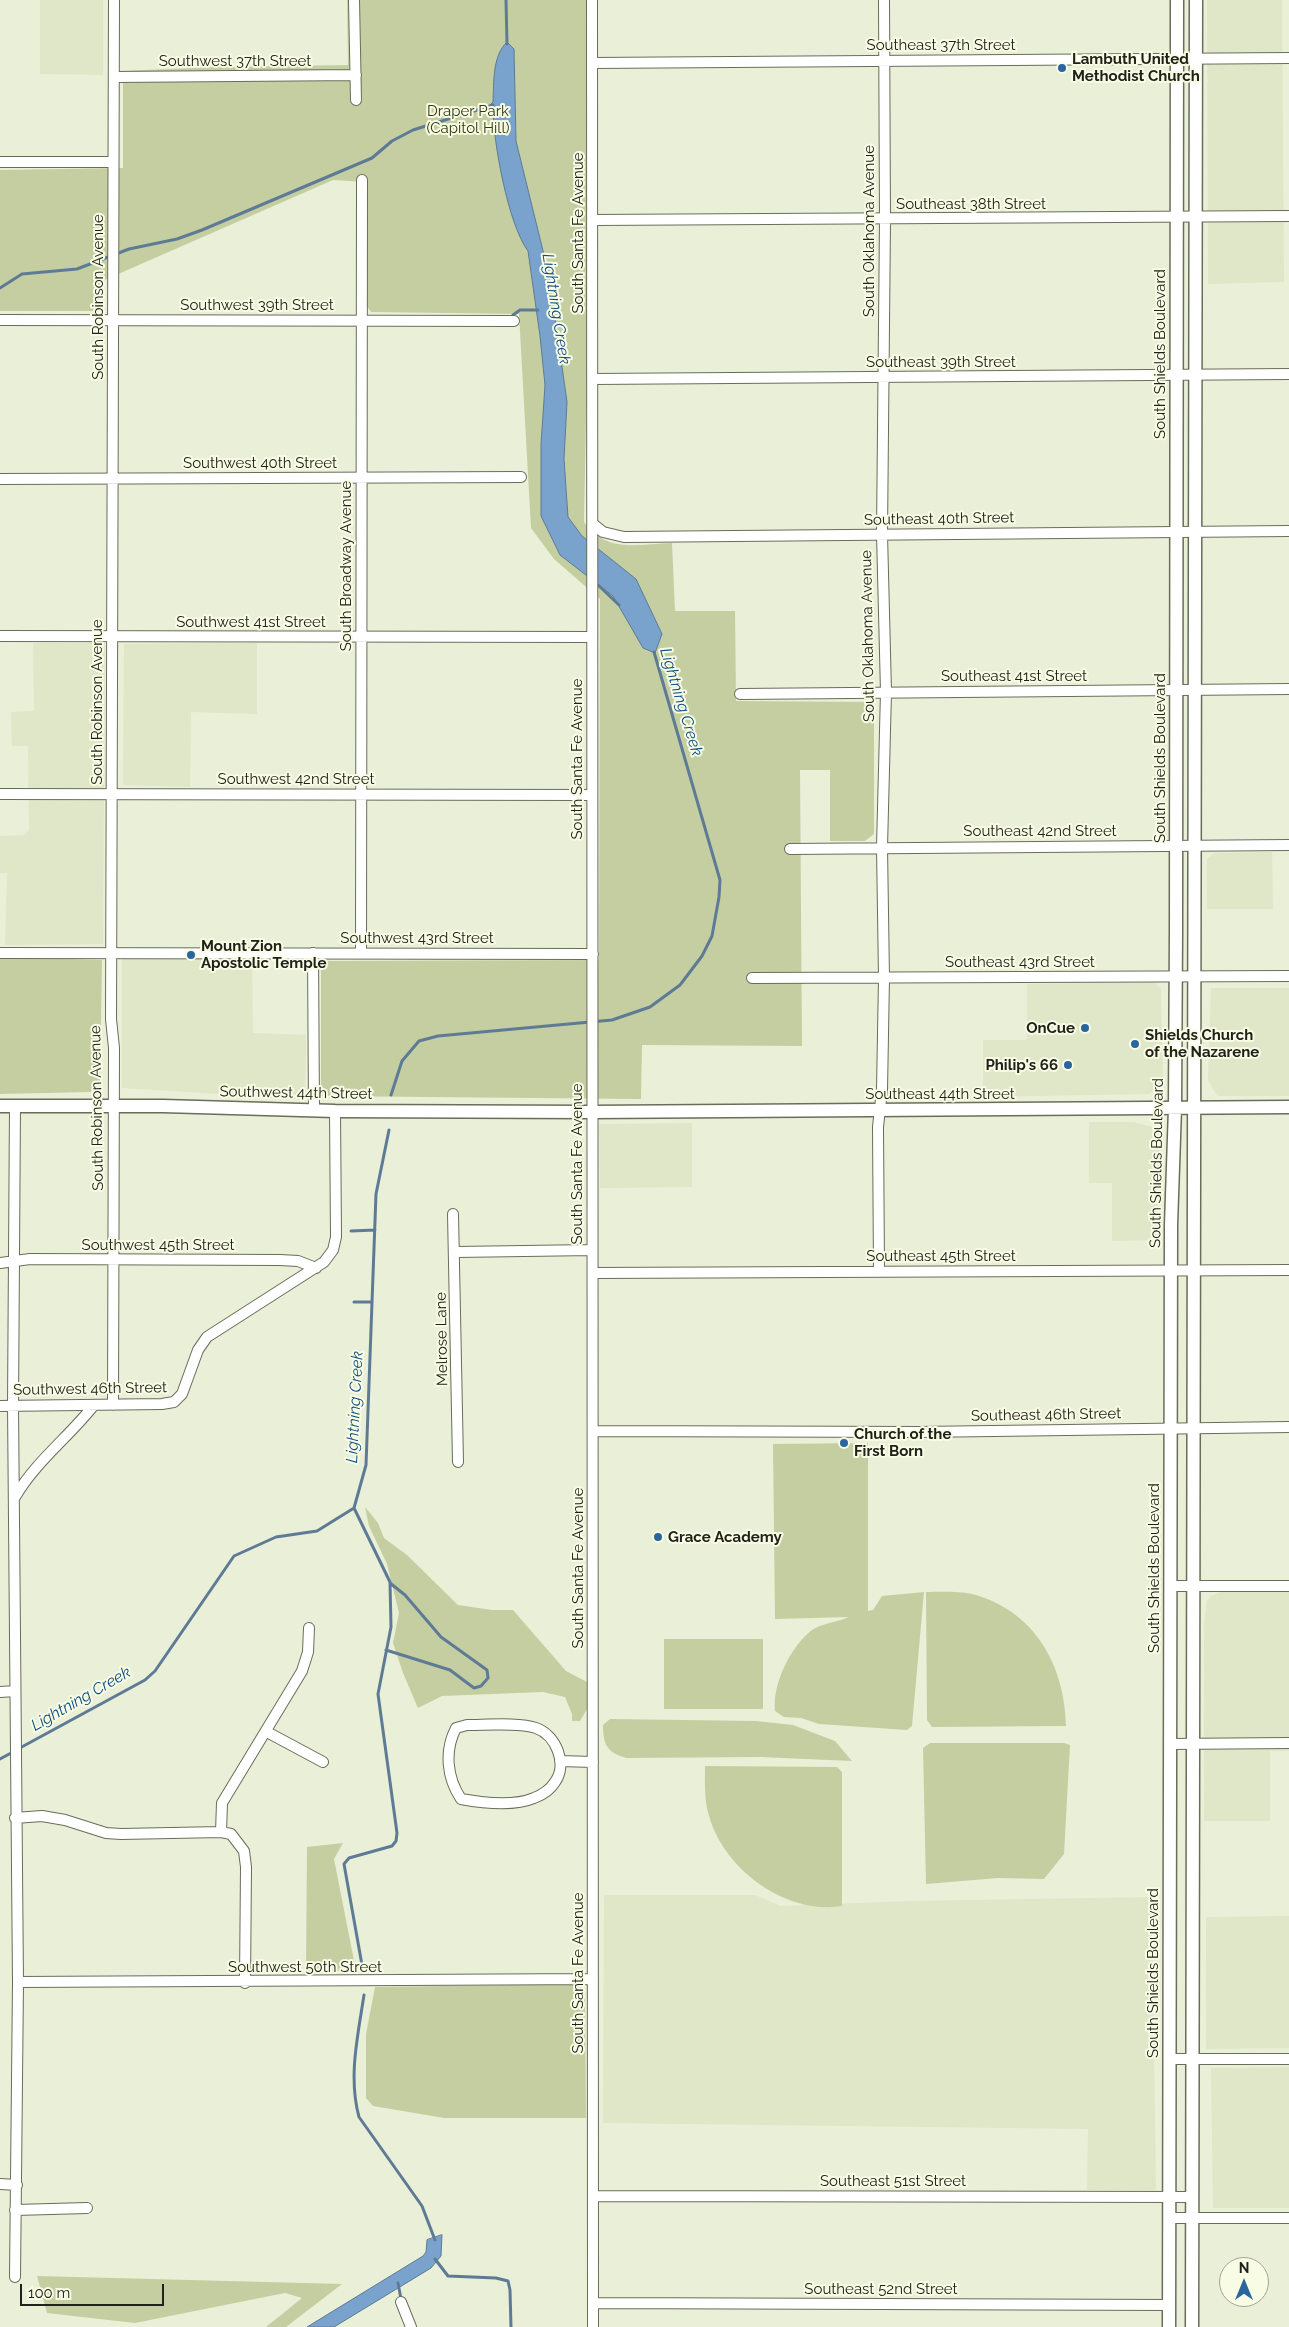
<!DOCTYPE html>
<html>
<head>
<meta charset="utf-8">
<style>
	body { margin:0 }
	#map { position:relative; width:1289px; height:2327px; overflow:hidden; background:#eaefd8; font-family:Raleway,sans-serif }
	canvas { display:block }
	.north { position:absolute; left:1219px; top:2257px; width:50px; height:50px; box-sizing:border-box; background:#f8fce5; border:1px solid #a2a493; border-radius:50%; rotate:0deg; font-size:14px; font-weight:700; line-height:20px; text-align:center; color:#202119 }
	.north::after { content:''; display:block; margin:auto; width:18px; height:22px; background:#2a659d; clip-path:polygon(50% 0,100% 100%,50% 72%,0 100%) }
	.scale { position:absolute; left:20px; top:2284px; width:144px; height:22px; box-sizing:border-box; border:2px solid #202119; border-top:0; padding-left:6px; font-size:15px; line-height:18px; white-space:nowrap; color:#202119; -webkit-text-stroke:4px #f8fce5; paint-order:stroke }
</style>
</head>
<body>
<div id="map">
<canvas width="1289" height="2327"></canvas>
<div class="north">N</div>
<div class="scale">100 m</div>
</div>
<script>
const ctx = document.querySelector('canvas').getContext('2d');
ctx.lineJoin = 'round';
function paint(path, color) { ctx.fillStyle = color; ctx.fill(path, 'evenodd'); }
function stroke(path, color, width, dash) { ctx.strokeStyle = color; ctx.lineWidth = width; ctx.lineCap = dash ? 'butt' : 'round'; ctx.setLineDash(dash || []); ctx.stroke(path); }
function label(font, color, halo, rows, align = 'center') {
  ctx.font = font + ' Raleway,sans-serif'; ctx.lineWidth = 4; ctx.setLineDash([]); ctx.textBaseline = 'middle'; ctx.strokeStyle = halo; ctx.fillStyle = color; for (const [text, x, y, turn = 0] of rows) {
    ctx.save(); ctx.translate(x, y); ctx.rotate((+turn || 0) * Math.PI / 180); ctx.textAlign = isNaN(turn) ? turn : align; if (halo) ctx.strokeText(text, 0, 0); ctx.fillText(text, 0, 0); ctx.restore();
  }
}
const built = new Path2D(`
	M40 0H103V75L40 74Z
	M1207 0H1282L1284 282 1208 284Z
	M33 643H105L103 944 5 945 7 873H0V836L24 835 29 830 28 746H12L11 712 34 711Z
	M257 643V714L191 712 190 787 123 785 124 644Z
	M1272 852 1273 909H1207V859L1214 853Z
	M122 959H252L253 1033 306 1035 305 1092 300 1099 122 1088Z
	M1154 982 1161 989 1163 1084 1149 1094 983 1097V1040H1027V984Z
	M1211 988H1289V1096H1219L1214 1091 1208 1080Z
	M1089 1122H1133L1157 1128 1160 1133 1158 1240 1112 1241V1183H1089Z
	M692 1123V1187L600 1188 599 1124Z
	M1289 1591V1751H1270V1821H1204V1623L1207 1601 1211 1596 1221 1592Z
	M604 1895H755L781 1906 910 1901 1152 1897 1156 2190H1087L1088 2129 603 2123Z
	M1289 1916V2048L1206 2049V1917Z
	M1289 2067V2208H1213L1211 2068Z`);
const green = new Path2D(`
	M347 0H587V369L584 522C608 554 636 544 672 543L675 611H735L736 701 874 702V834L865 841H830V770H800L802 1046 642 1045 641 1099 321 1096V961L599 960 600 599 554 559 531 528 519 314 371 312 367 306V182L333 180 100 282 99 311H0V170L123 168V71L215 67 348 65Z
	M0 957 102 960 100 1085 90 1092 0 1094Z
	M868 1443V1611L873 1610 882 1596 924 1592 912 1726 907 1730 819 1724 801 1718 784 1717 775 1711C772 1684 791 1646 812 1630 822 1623 838 1622 849 1617L775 1619 773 1444Z
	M365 1507 378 1523 384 1538 407 1555 458 1605 492 1610H513L566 1671 587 1682V1709L580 1721H572V1714L565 1697 543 1692 442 1696 418 1708 403 1673 393 1643 399 1613 387 1564 369 1526Z
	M926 1592C940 1592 958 1591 972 1594 1034 1610 1065 1665 1066 1726L932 1727 927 1720Z
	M664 1639H763V1709H664Z
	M610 1719 756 1721 793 1725 835 1741 852 1761 760 1757 626 1758C607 1752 603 1745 603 1725Z
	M930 1743H1064L1070 1745 1064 1854 1044 1879 998 1878 926 1884 923 1748Z
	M705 1766 837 1767 842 1772V1906C785 1915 724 1869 709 1816 704 1799 705 1783 705 1766Z
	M343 1843 334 1859 356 1971H306L307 1847Z
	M577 1984 585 1990 586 2118H444L373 2106 366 2098V2034L375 1987Z
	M37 2276 342 2284 286 2327H266L302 2298 285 2293 135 2323 47 2313Z`);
const water = new Path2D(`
	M507 42 514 49 516 141 549 275 567 402 564 459 568 517 582 536 636 579 662 634 655 653 643 648 613 596 560 555 541 516V444L545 385 540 336 528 251C508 224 493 141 493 108L490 105 493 102C494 83 492 56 507 42Z
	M442 2235 441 2256 431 2268 334 2327H307L423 2256 426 2252 427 2240Z`);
const stream = new Path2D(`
	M506 0 507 44
	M0 288 22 274 77 269 129 249 177 239 202 230 372 158 392 141 413 130 493 105
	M513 315 520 310H538
	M598 585 619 605
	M391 1095 402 1061 419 1041 438 1036 612 1020 650 1007 680 985 702 956 712 936 719 897 720 880 654 652
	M351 1231 375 1230
	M354 1302H372
	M354 1508 390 1582 391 1627 378 1694 397 1833 396 1841 392 1846 349 1858 344 1864 362 1965
	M386 1650 450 1670 474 1688 481 1686 488 1678 487 1670 441 1637 405 1595 390 1583
	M18 1749 145 1680 155 1671 234 1556 276 1537 317 1531 354 1508 366 1465 376 1194 389 1130
	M0 1759 13 1752
	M364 1995C358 2035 348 2077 359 2117L422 2206 435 2240
	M435 2259 448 2276 496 2278 508 2281 510 2290 511 2327
	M398 2283 401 2299`);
const minor = new Path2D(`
	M354 0 356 100
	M592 0 593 2327
	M592 63 1289 58
	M114 77 356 75
	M0 162H113
	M593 220 1289 216
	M0 320 514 321
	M592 379 1289 374
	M0 479 521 477
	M593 524 603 532 624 537 1289 531
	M0 636 592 637
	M740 694 1289 689
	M0 794 592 795
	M790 849 1289 845
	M361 952 362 180
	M0 953 593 954
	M313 953 314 1111
	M752 978 1289 976
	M15 1105 13 1405 18 1982 15 2277
	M453 1214 458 1462
	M456 1252 592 1250
	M0 1263 30 1259 280 1260 298 1261 316 1268
	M879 1271 878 1127 882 1090 884 978 882 847 886 692 882 534 885 220 884 0
	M593 1273 1289 1270
	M113 1405 114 1048 111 1019 114 0
	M0 1406 162 1404 174 1402 182 1394 198 1350 207 1337 324 1262 333 1250 336 1237 335 1111
	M593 1431 919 1432 1289 1427
	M15 1497C36 1461 69 1437 94 1405
	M1170 1586H1289
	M0 1692 15 1691
	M467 1725C485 1725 520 1722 536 1728 556 1735 568 1764 555 1782 550 1790 542 1795 534 1798 513 1807 483 1803 461 1799 447 1778 444 1751 456 1728Z
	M267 1732 323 1762
	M1170 1744 1289 1743
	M560 1761 593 1762
	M15 1818 42 1816 65 1820 106 1833 121 1834 221 1832 231 1834 244 1851 246 1867 245 1983
	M221 1832 222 1803 302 1671 308 1652 309 1628
	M18 1982 593 1979
	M1169 2059H1289
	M0 2184 17 2185
	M593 2196 1192 2197
	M15 2210 87 2208
	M1169 2218H1289
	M401 2302 411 2327
	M593 2303 1169 2305`);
const major = new Path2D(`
	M0 1106H163L335 1111 591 1112 1289 1107
	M1169 2327 1171 1225 1175 1108 1176 931 1177 0
	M1192 2327 1196 0`);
const markers = [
	[1062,68,5,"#2a659d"],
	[191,955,5,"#2a659d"],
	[1085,1028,5,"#2a659d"],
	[1135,1044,5,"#2a659d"],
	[1068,1065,5,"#2a659d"],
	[844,1443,5,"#2a659d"],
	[658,1537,5,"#2a659d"]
];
const streetNames = [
	["Southeast 37th Street",941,45],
	["Southwest 37th Street",235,61],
	["Southeast 38th Street",971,204],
	["South Oklahoma Avenue",869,231,-90],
	["South Santa Fe Avenue",578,233,-90],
	["South Robinson Avenue",98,297,-90],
	["Southwest 39th Street",257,305],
	["South Shields Boulevard",1160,354,-90],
	["Southeast 39th Street",941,362],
	["Southwest 40th Street",260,463],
	["Southeast 40th Street",939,519,-1],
	["South Broadway Avenue",346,566,-90],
	["Southwest 41st Street",251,622],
	["South Oklahoma Avenue",868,636,-91],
	["Southeast 41st Street",1014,676],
	["South Robinson Avenue",97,702,-90],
	["South Shields Boulevard",1160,758,-90],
	["South Santa Fe Avenue",577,759,-90],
	["Southwest 42nd Street",296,779],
	["Southeast 42nd Street",1040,831],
	["Southwest 43rd Street",417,938],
	["Southeast 43rd Street",1020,962],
	["Southwest 44th Street",296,1093,1],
	["Southeast 44th Street",940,1094],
	["South Robinson Avenue",97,1108,-91],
	["South Shields Boulevard",1157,1163,-89],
	["South Santa Fe Avenue",577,1164,-90],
	["Southwest 45th Street",158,1245],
	["Southeast 45th Street",941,1256],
	["Melrose Lane",442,1339,-91],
	["Southwest 46th Street",90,1389,-1],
	["Southeast 46th Street",1046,1415,-1],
	["South Santa Fe Avenue",578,1568,-90],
	["South Shields Boulevard",1154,1568,-90],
	["Southwest 50th Street",305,1967],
	["South Santa Fe Avenue",578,1973,-90],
	["South Shields Boulevard",1153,1973,-90],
	["Southeast 51st Street",893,2181],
	["Southeast 52nd Street",881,2289]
];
const poiNames = [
	["Lambuth United",1072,59],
	["Methodist Church",1072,76],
	["Mount Zion",201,946],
	["Apostolic Temple",201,963],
	["OnCue",1075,1028,"right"],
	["Shields Church",1145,1035],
	["of the Nazarene",1145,1052],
	["Philip's 66",1058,1065,"right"],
	["Church of the",854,1434],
	["First Born",854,1451],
	["Grace Academy",668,1537]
];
const parkNames = [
	["Draper Park",468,111],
	["(Capitol Hill)",468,128]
];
const waterNames = [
	["Lightning Creek",556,309,81],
	["Lightning Creek",681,702,73],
	["Lightning Creek",355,1407,-87],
	["Lightning Creek",81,1699,-30]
];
paint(built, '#e0e6c8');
paint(green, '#c5cea1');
paint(water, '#79a2cc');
stroke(water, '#5e7b96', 1);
stroke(stream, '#5e7b96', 3);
stroke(minor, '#6a6d5a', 12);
stroke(major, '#6a6d5a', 15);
stroke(minor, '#fff', 10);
stroke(major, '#fff', 12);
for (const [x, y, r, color] of markers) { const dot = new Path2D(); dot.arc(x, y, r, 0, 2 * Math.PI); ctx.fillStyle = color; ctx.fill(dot); stroke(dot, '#f8fce5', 2); }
label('15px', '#202119', '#f8fce5', streetNames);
label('bold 15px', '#202119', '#f8fce5', poiNames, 'left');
label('15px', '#343a0e', '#f8fce5', parkNames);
label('italic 16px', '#0d4c80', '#f8fce5', waterNames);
</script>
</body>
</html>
